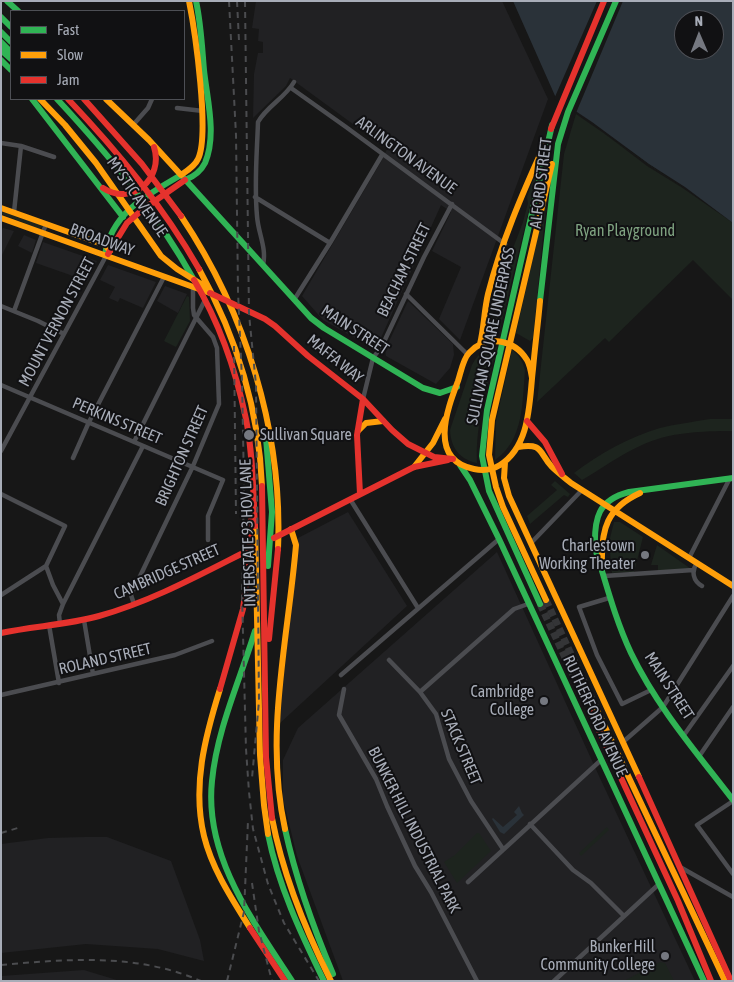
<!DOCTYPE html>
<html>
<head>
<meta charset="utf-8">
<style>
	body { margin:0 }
	#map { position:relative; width:734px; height:982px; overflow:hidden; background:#171717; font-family:"Asap Condensed",sans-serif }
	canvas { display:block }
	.frame { position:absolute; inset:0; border:2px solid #a8adb8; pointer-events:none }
	.legend { position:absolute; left:10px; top:10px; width:175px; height:90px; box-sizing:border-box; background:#111113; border:1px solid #4d4f55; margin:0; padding:6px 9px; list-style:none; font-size:15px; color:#a8adb8 }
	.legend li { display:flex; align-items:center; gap:10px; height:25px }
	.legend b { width:25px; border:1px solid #4d4f55 }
	.north { position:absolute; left:674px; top:10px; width:50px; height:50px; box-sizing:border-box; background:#111113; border:1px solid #4d4f55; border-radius:50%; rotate:359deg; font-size:14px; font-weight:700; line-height:20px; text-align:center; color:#a8adb8 }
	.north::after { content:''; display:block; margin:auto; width:18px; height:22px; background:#757880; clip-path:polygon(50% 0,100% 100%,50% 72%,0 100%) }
</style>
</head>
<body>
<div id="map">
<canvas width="734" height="982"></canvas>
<div class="frame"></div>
<ul class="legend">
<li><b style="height:6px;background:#30b455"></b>Fast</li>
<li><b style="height:6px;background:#ff9f0a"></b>Slow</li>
<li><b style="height:6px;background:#e5322d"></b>Jam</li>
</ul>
<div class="north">N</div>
</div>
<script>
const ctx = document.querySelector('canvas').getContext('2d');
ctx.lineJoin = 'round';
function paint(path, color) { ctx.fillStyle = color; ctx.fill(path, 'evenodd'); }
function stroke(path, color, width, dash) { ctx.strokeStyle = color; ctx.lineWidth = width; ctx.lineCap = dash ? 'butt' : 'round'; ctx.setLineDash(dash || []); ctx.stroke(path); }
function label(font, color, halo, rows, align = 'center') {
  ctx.font = font + ' "Asap Condensed",sans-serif'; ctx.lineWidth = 4; ctx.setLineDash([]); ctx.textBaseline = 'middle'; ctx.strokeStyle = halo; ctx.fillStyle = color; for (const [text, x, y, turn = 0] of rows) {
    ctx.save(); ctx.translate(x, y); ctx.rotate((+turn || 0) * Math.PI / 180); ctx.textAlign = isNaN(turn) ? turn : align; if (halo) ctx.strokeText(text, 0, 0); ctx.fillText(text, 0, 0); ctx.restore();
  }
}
const built = new Path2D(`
	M256 1H502L548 99 460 340 439 319 461 267 432 251 451 212 441 205 380 340 371 347 323 320 302 296 382 160 387 149 290 78 286 86 253 118 254 74 258 53H263V42L258 41 259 29 252 28Z
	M3 228 14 231 1 257V232Z
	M24 235 36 240 32 253 18 246Z
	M43 242 97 261 87 282 73 276 36 263Z
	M108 265 156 282 143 308 120 298 118 302 109 298 115 287 100 280Z
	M165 286 187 294 178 313 157 301Z
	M408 301 453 344 454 355 450 368 436 384 386 356 385 350Z
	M348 512 407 606 279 724 298 538Z
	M497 552 599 776 695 981H343L297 856 283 799V760L298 728Z
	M85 837H107L171 861 200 940 204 961 158 949 86 944 1 953V844L48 838Z
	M84 970 120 981H1V976Z`);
const green = new Path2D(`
	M576 114 733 223V300L693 260 609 342 605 338 537 402 564 154Z
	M536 172H538L500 329 488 331 487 316 523 222 528 203 527 197Z
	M547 196 533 338 530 341 516 333Z
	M1 211 42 225V227L40 229 1 214Z
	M187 296 189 297 190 321 176 347 164 341Z
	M491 347H497C488 385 475 423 477 463 459 459 451 448 450 430L472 365C477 356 481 351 491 347Z
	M512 350C520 356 523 362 525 371 522 403 524 440 495 460L496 421Z
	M710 419H733V431C703 431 669 432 642 445 621 454 601 469 582 480L574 473C599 454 629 437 660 428 676 424 693 422 710 419Z
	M555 481 570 494 568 497 564 495 530 524 527 516 557 490 551 485Z
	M614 522H620L643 537 634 572 612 573 609 542Z
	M657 545 691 569 658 571V565H651Z
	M607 827 609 830 581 856 579 853Z
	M477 833H479L491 851 457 883 444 862 455 855Z
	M660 962 665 963 674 981H624Z`);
const water = new Path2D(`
	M513 1H733V223L685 187 649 164 592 122 556 98ZM684 20H714V50H684Z
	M519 806 522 813 524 815 504 834 500 832 492 819 493 818 503 827 517 815 514 812Z`);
const pier = new Path2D(`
	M597 1H623L576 113 554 99Z
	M605 134 681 187 647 166Z`);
const primaryTunnel = new Path2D(`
	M546 600 597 710
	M540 604 591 713`);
const street = new Path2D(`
	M291 88 346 127 505 244
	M177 108 203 111
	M133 125 148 108 152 99
	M1 143 21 146 54 157
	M255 197 330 243
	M14 212 21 146
	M263 265C267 248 258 233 257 216 254 184 257 153 258 122 267 106 285 98 294 82
	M406 294 467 354
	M294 300 330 243 382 155
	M1 306 38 321 64 334
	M14 311 46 224
	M1 385 223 480 208 516V540
	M363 399 373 358 382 346 424 257 452 204
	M134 442 205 300
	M1 451 106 256
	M73 458 89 422 164 277
	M1 494 65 526 46 566 1 595
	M350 499 418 608
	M531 543 582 490
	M689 558 730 478
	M697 563C691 571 693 581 702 586
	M46 566 53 585 63 604
	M604 576 693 570
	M609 598 579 607 597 655 622 704 651 690
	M134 604 131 595 193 466 219 404 217 348 213 337 194 315 193 308V287
	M84 620 93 674
	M60 624 59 615 63 604 143 446
	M49 625 59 683
	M389 660 420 692 436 714 449 759 471 801 503 849
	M341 675 499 539
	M344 689 339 715 376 779 387 806 415 866 431 892 477 981
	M420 692 514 609 528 604
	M1 695 175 655 212 641
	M684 735 733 666
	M623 742 663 707 733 596
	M700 755 733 707
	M733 801 697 825 733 874
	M530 824 573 870 591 883 624 916
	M680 867 733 897
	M468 882 600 761
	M554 981 659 884`);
const fast = new Path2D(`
	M7 1 18 11
	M1 17 11 27
	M1 32 11 42
	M1 42 11 52
	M1 50 11 59
	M1 60 11 70
	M32 99 123 217
	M57 99C110 156 156 212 194 280
	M185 180C193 177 201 171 205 163 217 135 207 99 204 70 202 47 201 24 196 1
	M105 255C111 213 147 195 181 175L311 318 324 328 423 388 440 393 457 387
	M540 301 558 144 568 112 616 1
	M266 438 272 512 268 566
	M460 465 470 480 499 539 704 981
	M733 478 629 492C598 500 594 518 595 548 606 583 615 619 631 653 657 707 697 753 733 800
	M540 604 489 491 482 456 487 410 552 125
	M255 631C240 680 217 729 212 781 204 856 253 921 292 981
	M285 829C296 879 313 927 333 974
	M268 834C278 885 301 934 324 981`);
const slow = new Path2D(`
	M40 99 65 125 96 163 161 256 177 269 209 289
	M106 99 149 140 181 175C187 171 195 166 198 159 210 135 195 31 189 1
	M1 208 105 245 110 251
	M181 216C246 313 283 432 278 549
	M1 218 210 293
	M199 269C236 336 259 410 262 486
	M480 344C484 328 484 311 488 294 501 243 522 194 544 146
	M532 378C531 372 530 365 527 360 514 339 486 334 469 353 463 359 461 372 458 381 447 410 428 460 474 469 483 471 492 470 500 465 531 445 529 402 533 369 535 346 538 324 540 301
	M358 431 366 423 383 421
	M518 447C544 443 538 452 552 467 558 473 565 478 571 483L733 586
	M505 462 504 478 509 496 639 777
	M414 467 433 443 445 419
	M255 526 260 755 264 805 268 834
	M602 563C601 529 607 508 640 493
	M546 600 503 507 496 487 489 455 492 420 552 164
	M220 689C205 737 192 786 204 836 212 869 232 899 250 928
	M597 710 725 981
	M272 818C283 876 305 929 331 981
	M285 829C264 734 288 640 296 545L291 529`);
const jam = new Path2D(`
	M68 99C118 152 163 206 199 269
	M84 99 142 164 181 216
	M551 129 604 1
	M103 188C132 207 164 178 154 147
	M108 254 127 223 142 210 185 180
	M194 280C219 322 236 371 246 419 253 454 253 491 255 526
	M210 293 265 319 275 326 308 356 363 399 392 430 408 444 434 457 453 459
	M527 421 545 442 562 474
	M262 486 266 757 272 818
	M360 494 357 435 363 399
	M274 538 414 467 448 460
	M1 633C33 626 67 625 99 616 153 601 203 573 253 548
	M269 639 278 549
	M220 689 243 609 248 571 251 520
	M591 713 678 901 711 981
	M639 777 731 981
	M250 928 285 981`);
const rail = new Path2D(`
	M229 1 236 135 238 292 242 380 244 486 242 595 246 749 249 792 253 829 268 884 284 923 319 981
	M237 1 239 41
	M245 1 249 314 256 385 259 701 252 778
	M234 346 236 514
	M1 833 21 827
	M252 883 259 931 272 981
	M1 965C69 959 136 953 201 981
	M227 981 244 912 248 821`);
const markers = [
	[249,435,6,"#757880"],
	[645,555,5,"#757880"],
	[544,701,5,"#757880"],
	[665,956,5,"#757880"]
];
const streetNames = [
	["ARLINGTON AVENUE",406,155,36],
	["ALFORD STREET",541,183,-83],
	["MYSTIC AVENUE",137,197,55],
	["BROADWAY",102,240,20],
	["BEACHAM STREET",404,270,-64],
	["MOUNT VERNON STREET",57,322,-62],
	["MAIN STREET",355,330,33],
	["SULLIVAN SQUARE UNDERPASS",491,336,-78],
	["MAFFA WAY",335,359,39],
	["PERKINS STREET",117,421,23],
	["BRIGHTON STREET",182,456,-66],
	["INTERSTATE 93 HOV LANE",248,533,-92],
	["CAMBRIDGE STREET",167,572,-24],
	["ROLAND STREET",105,659,-13],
	["MAIN STREET",669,686,57],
	["RUTHERFORD AVENUE",595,716,65],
	["STACK STREET",461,747,67],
	["BUNKER HILL INDUSTRIAL PARK",414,830,63]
];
const parkNames = [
	["Ryan Playground",625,231]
];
const poiNames = [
	["Sullivan Square",260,435,"left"],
	["Charlestown",635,546],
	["Working Theater",635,564],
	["Cambridge",534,692],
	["College",534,710],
	["Bunker Hill",655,947],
	["Community College",655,965]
];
paint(built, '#212123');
paint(green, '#1d241e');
paint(water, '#2a3239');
paint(pier, '#171717');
stroke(primaryTunnel, '#343537', 7, [7, 3.5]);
stroke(street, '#4b4c50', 4.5);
stroke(fast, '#30b455', 6);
stroke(slow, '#ff9f0a', 6);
stroke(jam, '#e5322d', 6);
stroke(rail, '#4b4c4f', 2, [6, 5]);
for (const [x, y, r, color] of markers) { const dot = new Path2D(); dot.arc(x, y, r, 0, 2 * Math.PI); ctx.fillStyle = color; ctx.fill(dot); stroke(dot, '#111113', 2); }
label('16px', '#a8adb8', '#111113', streetNames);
label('16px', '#7fa381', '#111113', parkNames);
label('16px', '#a8adb8', '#111113', poiNames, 'right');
</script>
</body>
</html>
